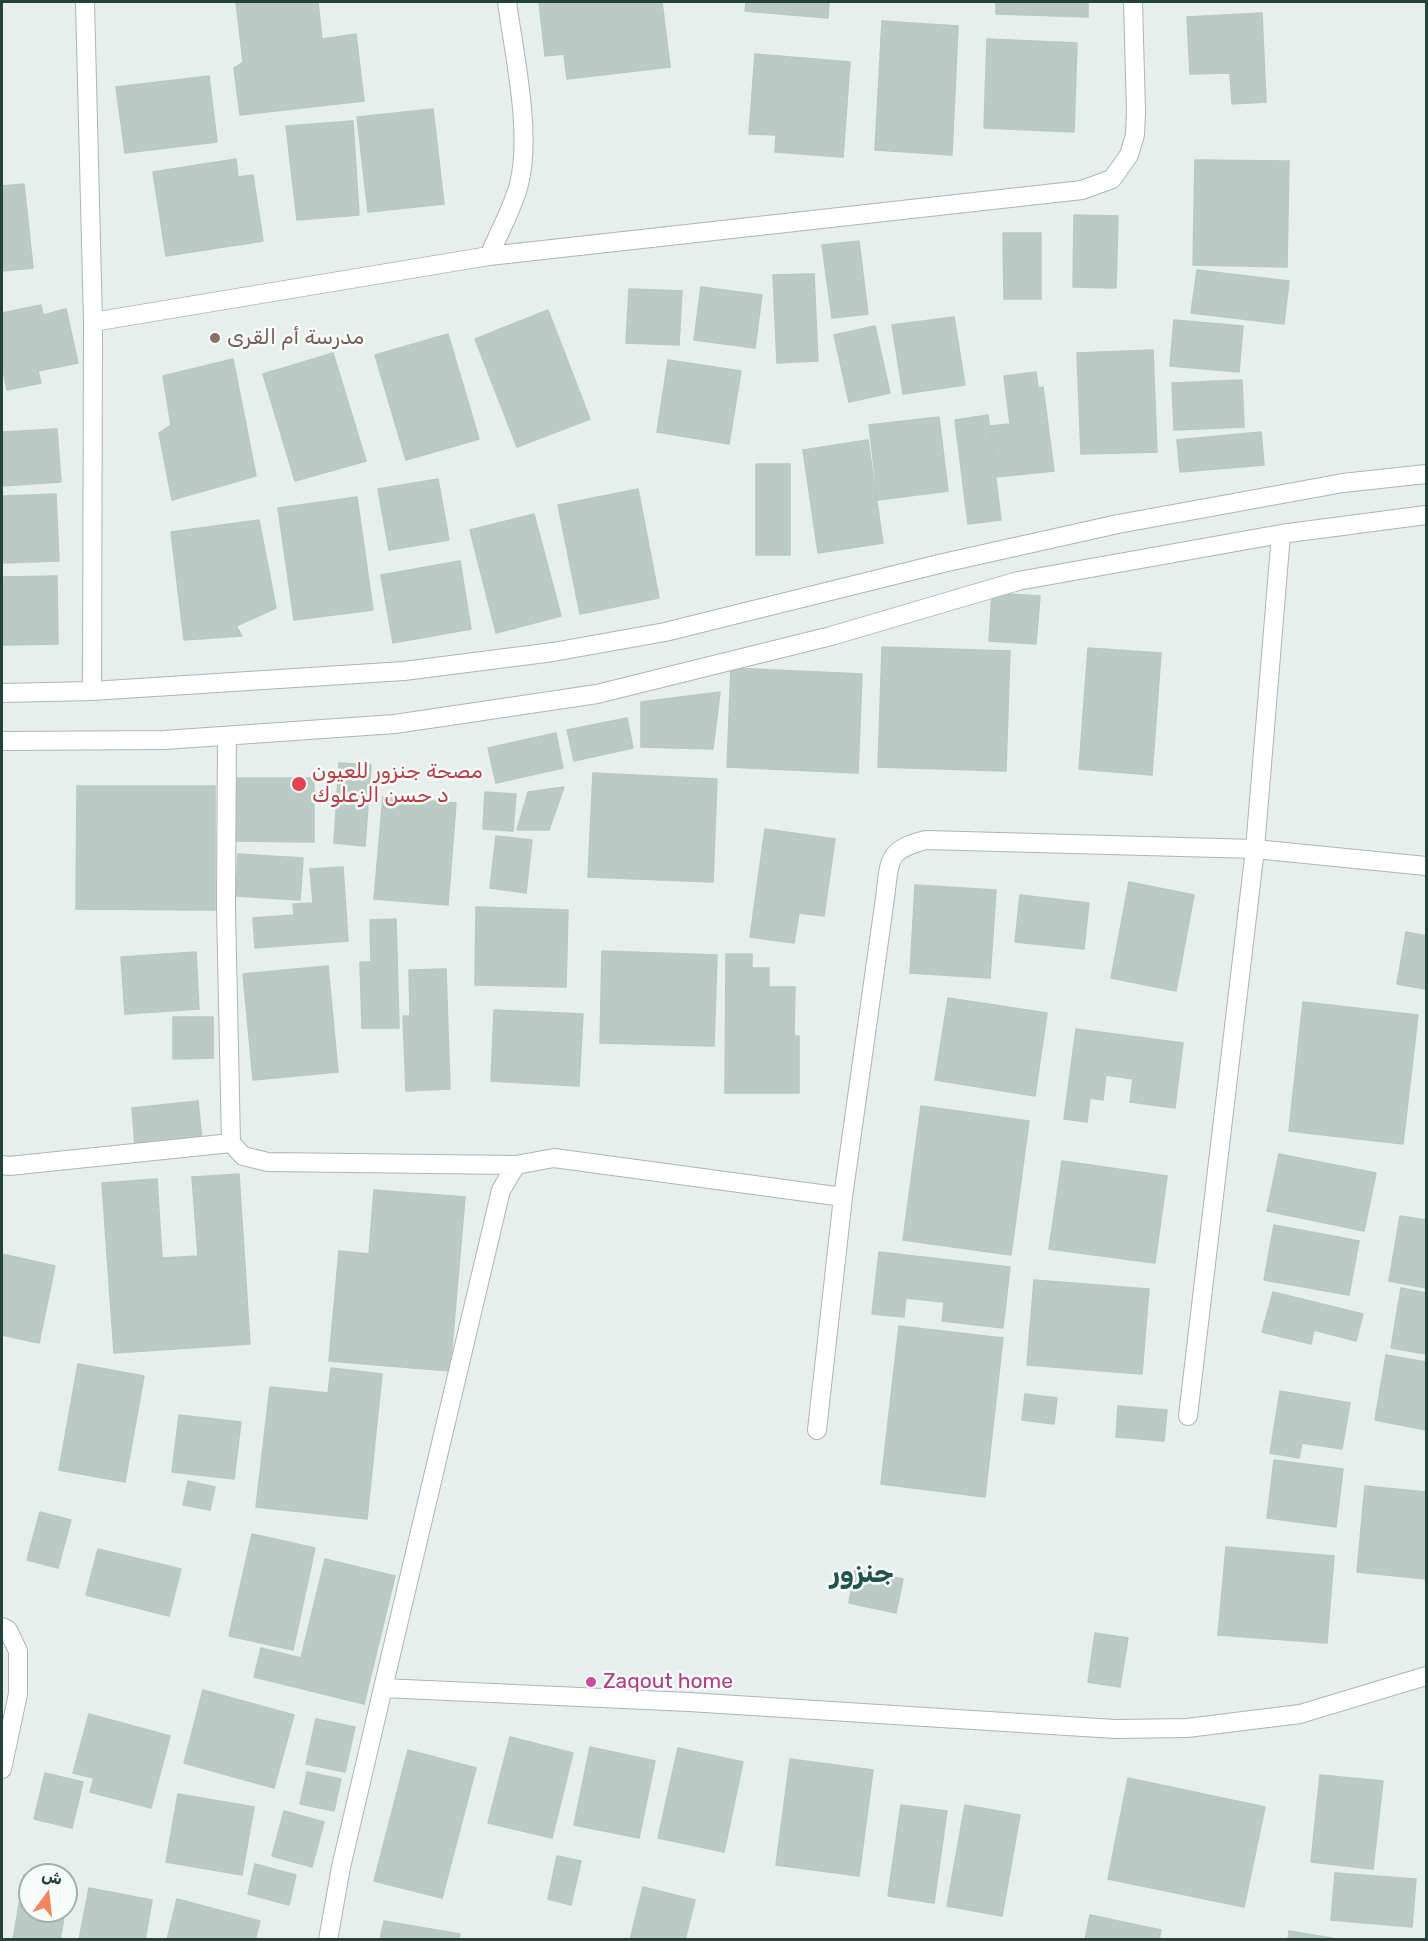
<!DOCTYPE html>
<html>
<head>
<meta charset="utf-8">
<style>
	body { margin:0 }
	#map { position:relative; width:1428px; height:1941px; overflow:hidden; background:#e6efeb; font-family:Rubik,"Noto Naskh Arabic",sans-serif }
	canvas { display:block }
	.frame { position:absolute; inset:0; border:3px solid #24423a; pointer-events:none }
	.north { position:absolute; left:18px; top:1863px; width:60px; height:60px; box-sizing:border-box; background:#f7fbf9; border:2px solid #a3b1ad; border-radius:50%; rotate:15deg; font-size:16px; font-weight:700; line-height:24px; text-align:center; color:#24423a }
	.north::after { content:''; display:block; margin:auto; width:21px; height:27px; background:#f4845f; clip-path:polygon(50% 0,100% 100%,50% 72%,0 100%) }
</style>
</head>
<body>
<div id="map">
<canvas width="1428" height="1941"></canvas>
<div class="frame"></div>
<div class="north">ش</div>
</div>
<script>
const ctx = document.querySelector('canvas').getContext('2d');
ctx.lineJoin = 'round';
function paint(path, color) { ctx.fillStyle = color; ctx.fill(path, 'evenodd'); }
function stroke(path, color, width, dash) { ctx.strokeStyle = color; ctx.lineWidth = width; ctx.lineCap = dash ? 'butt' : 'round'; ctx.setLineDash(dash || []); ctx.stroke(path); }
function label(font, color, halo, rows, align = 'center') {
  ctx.font = font + ' Rubik,"Noto Naskh Arabic",sans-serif'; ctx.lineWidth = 5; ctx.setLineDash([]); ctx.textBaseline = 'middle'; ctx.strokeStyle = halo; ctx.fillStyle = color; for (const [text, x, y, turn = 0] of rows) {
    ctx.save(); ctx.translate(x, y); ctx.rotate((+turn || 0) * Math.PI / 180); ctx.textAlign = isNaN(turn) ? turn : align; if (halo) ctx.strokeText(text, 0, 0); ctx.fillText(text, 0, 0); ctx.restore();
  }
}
const building = new Path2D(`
	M236 2H318L322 39 356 34 364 101 240 115 234 68 243 62Z
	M539 2H662L670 67 567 79 564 54 545 56Z
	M746 2H829L828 18 745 11Z
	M996 2H1088V17L996 14Z
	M1262 13 1266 102 1232 104 1230 73 1190 74 1187 17Z
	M882 21 958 26 952 155 875 150Z
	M987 39 1077 43 1074 132 984 128Z
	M755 54 850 62 843 157 775 152 776 135 749 134Z
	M209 76 217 142 125 153 116 87Z
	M433 109 444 204 368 212 357 117Z
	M353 121 359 215 297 220 286 126Z
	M236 159 238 177 253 175 263 241 166 256 153 172Z
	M1195 160 1289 161 1287 267 1193 265Z
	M24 184 33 268 2 271V186Z
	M1074 215 1118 216 1116 288 1073 287Z
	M1003 233H1041V299H1004Z
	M859 241 868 314 832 318 822 245Z
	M1197 270 1289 281 1284 324 1191 313Z
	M814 274 818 361 777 363 773 275Z
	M701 287 762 295 755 348 694 340Z
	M629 289 682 291 679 345 626 343Z
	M41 305 43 315 66 309 78 363 38 371 41 383 7 390 2 364V313Z
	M548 310 590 419 517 447 475 339Z
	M954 317 965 385 903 394 892 325Z
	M1174 320 1243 326 1239 372 1170 366Z
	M875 326 890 393 849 402 834 335Z
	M448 334 479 439 406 460 375 355Z
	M1153 350 1157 452 1081 454 1077 353Z
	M333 353 366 461 295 481 263 374Z
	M233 359 256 476 172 500 159 433 171 425 163 376Z
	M668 360 741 371 729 444 657 432Z
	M1036 372 1038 388 1043 387 1054 471 996 477 990 426 1010 424 1004 376Z
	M1242 380 1244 427 1174 430 1172 383Z
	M988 415 1001 520 968 524 955 420Z
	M939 417 948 491 878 500 869 425Z
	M57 429 61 482 2 486V432Z
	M1261 432 1264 465 1180 472 1177 440Z
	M868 440 883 543 818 553 803 450Z
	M756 464H790V555H756Z
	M438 479 449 540 389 550 378 489Z
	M638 489 659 598 580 614 558 505Z
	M56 494 59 561 2 563V496Z
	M357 497 373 610 294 620 278 508Z
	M534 514 561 616 496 633 470 530Z
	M259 520 276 608 236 626 242 636 184 640 171 532Z
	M460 561 471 629 393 643 381 575Z
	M57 576 58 644 2 645V577Z
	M992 593 1040 596 1036 644 989 641Z
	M882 647 1010 651 1006 771 878 767Z
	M1088 648 1161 653 1152 775 1079 769Z
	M731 668 862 674 858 773 727 767Z
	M720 692 713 749 641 747V702Z
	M627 718 633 748 574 761 567 730Z
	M556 733 563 768 496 783 488 748Z
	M339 763 371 765 365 846 334 843Z
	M593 773 717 779 713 882 588 877Z
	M228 778H314V842L228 841Z
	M77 786H215V910L76 909Z
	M564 787 549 830H517L528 792Z
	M485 792 516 794 513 831 483 829Z
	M383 797 456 803 448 905 374 899Z
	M765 829 835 839 824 916 799 913 794 943 750 937Z
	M496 836 532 840 526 893 490 888Z
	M238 854 303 858 300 900 236 896Z
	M343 867 348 941 255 948 253 918 294 915 293 904 313 903 310 869Z
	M1129 882 1194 895 1176 991 1111 978Z
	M915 885 996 890 990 978 910 973Z
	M1020 895 1089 903 1084 949 1015 942Z
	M476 907 568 910 566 987 475 985Z
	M396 919 399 1028H362L360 962H371L370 920Z
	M1406 932 1426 936V989L1397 984Z
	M602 951 717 955 714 1046 600 1043Z
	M196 952 199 1009 125 1014 121 957Z
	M726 954H752V968H769V987H795L794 1036H799V1093H725Z
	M328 966 338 1072 253 1080 243 974Z
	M446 969 450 1089 406 1091 403 1016H410L409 970Z
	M948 998 1047 1013 1035 1096 935 1080Z
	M1303 1002 1418 1015 1403 1144 1289 1131Z
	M494 1010 583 1014 579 1086 491 1081Z
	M173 1017H213V1058L173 1059Z
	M1076 1029 1183 1043 1175 1108 1130 1102 1133 1079 1106 1075 1103 1100 1090 1098 1087 1122 1064 1119Z
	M198 1101 202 1140 135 1146 132 1108Z
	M921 1106 1029 1121 1011 1255 903 1240Z
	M1279 1154 1376 1173 1364 1231 1267 1211Z
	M1062 1161 1167 1176 1155 1263 1049 1249Z
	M239 1174 250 1344 114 1353 102 1183 157 1179 162 1258 198 1256 192 1177Z
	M374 1190 465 1197 450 1371 329 1361 339 1251 369 1254Z
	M1400 1216 1426 1220V1288L1389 1281Z
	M1274 1225 1359 1241 1349 1295 1264 1280Z
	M879 1252 1010 1267 1003 1328 942 1321 944 1302 906 1298 904 1317 872 1314Z
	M2 1254 55 1266 39 1343 2 1335Z
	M1034 1280 1149 1289 1142 1374 1027 1365Z
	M1401 1288 1426 1293V1354L1391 1348Z
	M1273 1292 1363 1314 1356 1341 1314 1330 1311 1344 1262 1332Z
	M899 1326 1003 1338 985 1497 881 1484Z
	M1386 1355 1426 1362V1430L1375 1420Z
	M78 1364 144 1376 125 1482 59 1470Z
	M331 1368 382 1374 367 1519 256 1507 270 1387 328 1393Z
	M1280 1391 1350 1403 1342 1449 1302 1443 1299 1458 1270 1453Z
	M1025 1394 1057 1398 1054 1424 1022 1420Z
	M1118 1406 1167 1410 1164 1441 1116 1437Z
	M179 1415 241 1422 234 1479 172 1472Z
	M1274 1460 1343 1469 1336 1527 1267 1518Z
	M188 1481 215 1487 210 1510 183 1505Z
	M1365 1486 1426 1492V1579L1357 1572Z
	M40 1512 71 1520 58 1568 27 1560Z
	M252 1534 315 1548 293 1650 229 1636Z
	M1226 1547 1334 1556 1327 1643 1218 1635Z
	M98 1549 181 1569 169 1616 86 1595Z
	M325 1559 395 1576 364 1704 254 1677 261 1648 301 1658Z
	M855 1569 903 1579 896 1613 849 1603Z
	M1095 1633 1128 1638 1120 1687 1088 1682Z
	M203 1690 294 1715 274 1788 184 1763Z
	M89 1714 170 1736 151 1808 90 1792 94 1778 73 1773Z
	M316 1719 355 1727 345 1772 306 1764Z
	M510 1737 573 1753 552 1838 488 1823Z
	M590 1747 655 1761 639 1838 574 1825Z
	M678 1748 743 1762 724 1852 658 1838Z
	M408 1750 476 1768 442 1898 374 1881Z
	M790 1759 873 1770 859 1876 776 1865Z
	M307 1772 341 1779 334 1811 300 1804Z
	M45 1773 83 1782 72 1828 34 1819Z
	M1320 1775 1383 1781 1373 1869 1311 1862Z
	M1128 1778 1265 1807 1244 1907 1108 1879Z
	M178 1794 254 1807 242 1875 166 1862Z
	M901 1805 947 1811 934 1903 888 1896Z
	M965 1805 1020 1815 1002 1916 947 1906Z
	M284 1811 324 1822 312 1867 272 1856Z
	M557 1856 581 1861 571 1905 548 1899Z
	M255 1864 296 1875 289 1905 248 1894Z
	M1335 1873 1416 1879 1412 1927 1331 1920Z
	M24 1875 30 1876V1911H65L60 1940H13Z
	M66 1882H69L66 1902Z
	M643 1887 695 1900 685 1940H630Z
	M89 1888 152 1900 145 1940H79Z
	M177 1899 260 1921 255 1940H167Z
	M1090 1915 1161 1930 1159 1940H1085Z
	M384 1921 460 1934 459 1940H380Z
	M1289 1931 1343 1940H1288Z`);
const minor = new Path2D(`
	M85 2 93 322 92 691
	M489 256C499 232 513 208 519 184 532 133 514 54 507 2
	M93 322 489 256 1082 190 1112 179 1129 155 1135 135 1136 112 1133 2
	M2 693 92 691 404 671 553 652 665 632 943 563 1118 524 1343 483 1426 474
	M227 736 226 908 231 1143 243 1156 268 1162 516 1165 554 1158 843 1197
	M2 741 164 740 395 724 597 694 831 636 1018 581 1281 534 1426 515
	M2 1165 9 1166 231 1143
	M1188 1416 1255 849 1281 534
	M817 1430 843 1197 885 898C890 860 886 850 926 840L1255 849 1426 866
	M2 1627 8 1630 18 1651V1694L2 1769
	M383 1688 689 1702 1115 1729 1187 1728 1300 1714 1426 1676
	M328 1940 341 1867 383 1688 501 1190 516 1165`);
const markers = [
	[215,338,6,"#8d6e63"],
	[299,784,8,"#e0444e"],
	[591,1682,6,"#d1479c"]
];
const educationNames = [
	["مدرسة أم القرى",227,338]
];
const healthNames = [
	["مصحة جنزور للعيون",312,772],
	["د حسن الزعلوك",312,796]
];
const hotelNames = [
	["Zaqout home",603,1682]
];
const districtNames = [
	["جنزور",862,1574]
];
paint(building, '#bbcac4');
stroke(building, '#b8c9c2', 1.5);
stroke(minor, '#a8b8b2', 20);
stroke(minor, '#fff', 18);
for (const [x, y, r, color] of markers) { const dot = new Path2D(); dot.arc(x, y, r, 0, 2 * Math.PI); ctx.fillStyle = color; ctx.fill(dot); stroke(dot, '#f7fbf9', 2); }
label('21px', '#785e54', '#f7fbf9', educationNames, 'left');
label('21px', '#be3a42', '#f7fbf9', healthNames, 'left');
label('21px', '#b23c85', '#f7fbf9', hotelNames, 'left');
label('bold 27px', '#1f5548', '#f7fbf9', districtNames);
</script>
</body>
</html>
